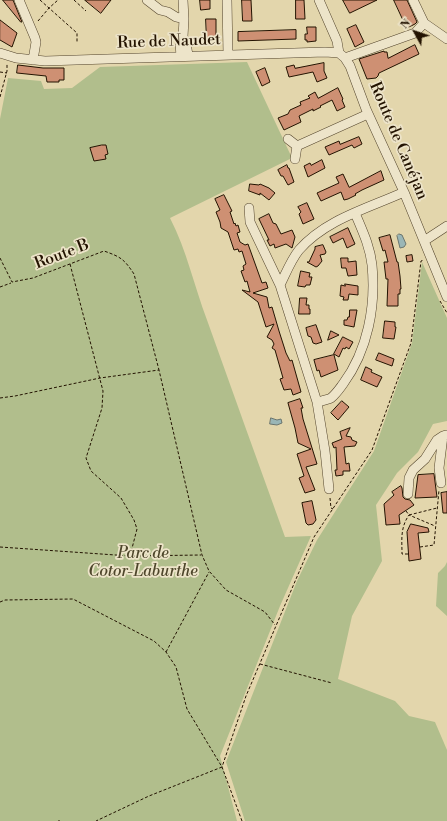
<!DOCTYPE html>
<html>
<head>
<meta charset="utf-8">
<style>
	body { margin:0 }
	#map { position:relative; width:447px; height:821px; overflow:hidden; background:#e3d6ac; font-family:"Libre Bodoni",serif }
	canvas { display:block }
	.north { position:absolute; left:395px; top:12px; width:40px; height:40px; -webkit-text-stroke:3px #ede4c9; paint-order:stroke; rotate:310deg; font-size:11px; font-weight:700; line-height:16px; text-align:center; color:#231301 }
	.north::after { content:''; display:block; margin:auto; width:14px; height:18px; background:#231301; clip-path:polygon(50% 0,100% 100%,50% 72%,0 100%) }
</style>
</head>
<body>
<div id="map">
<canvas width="447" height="821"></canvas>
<div class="north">N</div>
</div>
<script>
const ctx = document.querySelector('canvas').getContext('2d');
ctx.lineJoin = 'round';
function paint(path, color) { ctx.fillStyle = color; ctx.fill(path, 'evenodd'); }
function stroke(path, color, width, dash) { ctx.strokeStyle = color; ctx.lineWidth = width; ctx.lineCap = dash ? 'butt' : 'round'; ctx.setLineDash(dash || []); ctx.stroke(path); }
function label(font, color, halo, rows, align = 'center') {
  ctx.font = font + ' "Libre Bodoni",serif'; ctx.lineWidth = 3.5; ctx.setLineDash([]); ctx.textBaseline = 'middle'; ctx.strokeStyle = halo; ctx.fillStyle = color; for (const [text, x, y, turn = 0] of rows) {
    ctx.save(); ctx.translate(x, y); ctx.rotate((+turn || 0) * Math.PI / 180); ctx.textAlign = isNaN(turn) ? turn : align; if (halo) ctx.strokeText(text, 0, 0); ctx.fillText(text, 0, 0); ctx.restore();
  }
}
const green = new Path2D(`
	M247 62 292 158 170 218C187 251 194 286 207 320 233 393 259 465 285 537L311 536 280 606 220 756 237 821H0V119L8 78 41 81 44 89 72 88 100 67Z
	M422 262 447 318V421L433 424 418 452 397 473 376 505 382 561 352 616 338 679 395 701 409 716 435 722 447 750V821H245L226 762 297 581 317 540 374 451 412 343Z
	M447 562V616L436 606 438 573 445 566Z`);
const water = new Path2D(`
	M399 234 402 235 406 244 404 247 400 248 397 236Z
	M271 418 277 420 281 419 282 423 277 425 270 424Z`);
const building = new Path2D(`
	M3 0H13L22 22H21Z
	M85 0H111L101 13Z
	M200 0H210V9L201 10Z
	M242 0H251L252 21H243Z
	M296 0H304L305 19H296Z
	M343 0H377L350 13Z
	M394 0H407L417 22 415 24 407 28Z
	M206 19H216V38H212V41H207Z
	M0 20 17 33 12 47 0 40Z
	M356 25 364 42 355 47 347 29Z
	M307 27H316V41L307 42V40H305V34H307Z
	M296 30V39L238 41V32Z
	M415 45 419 54 379 73 378 76 376 78 367 79 359 59 384 51V52H387L388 58Z
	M324 63V71L327 78 317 82 313 72 289 77 286 67 294 65 295 68Z
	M18 65 43 68H64V80H59V82H47L46 76 17 73Z
	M265 68 270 82 262 86 256 72Z
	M338 88 343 99 342 100 345 107 337 111 332 100 320 106 321 107 313 111V109L299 116 301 122 284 130 278 118 288 114 290 110 301 105 300 102 310 98 308 96 315 92 318 98Z
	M359 137 362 144 354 148 352 145 329 155 325 147 339 141 340 144Z
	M102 145H106L108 154 105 155 106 159 94 161 90 148Z
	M322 160 325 168 308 177 304 166 310 163 311 165Z
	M287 165 288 168H289L294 182 288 185 283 176H281L278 170Z
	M381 171 384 180 362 190 355 194 356 195 348 199 344 200 341 192 321 201 317 193 339 183 336 177 343 174 349 187Z
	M250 184 259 185 260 184 269 188 275 193 269 200 260 193V195L249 191Z
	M224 195 232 211 230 212 234 224 235 223 236 226 238 225 240 232 237 233 240 242 245 245 248 244 262 283 266 282 268 288 253 293 267 297 269 308 272 307 279 331 286 353 290 361 292 360 301 392 293 395 291 389 284 390 280 379 283 378 275 350 272 348 274 344 272 340 267 337 274 324 266 327 258 302 242 290 250 292 247 281 245 282 241 271 244 270 243 266 246 264 242 251 239 252 238 249 234 250 228 232 221 228 220 222 216 212 220 210 215 199Z
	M307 203 314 219 303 224 299 214 301 212 298 207Z
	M269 214 273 223 276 224 281 234 292 230 295 237 292 248 286 244 275 248 274 244 270 246 267 240H269L259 219Z
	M348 228 355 244 347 248 343 238 333 243 330 237Z
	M390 235 397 262H398L400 276 401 289H400V294H398V306H387L388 279H386L384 262H388L385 250 383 251 379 238Z
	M323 245 326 252 325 254 320 255 322 261 318 266 316 267 307 262H309L315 249V247Z
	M412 255 413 261 407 262 406 256Z
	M341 258H348V262L356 261 357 275 348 276 346 268H342Z
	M301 271 310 273 309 277H312L310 285H306L305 287 298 286Z
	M345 284 358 286V295L349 294 348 300H343L344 297 340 296 341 285 345 286Z
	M300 298H307L306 305H309V309H310V314H299Z
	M350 310H357L354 327 344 325V320H347L348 317H349Z
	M385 321 395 322V327H396L394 339 383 338Z
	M316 325 322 342 316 344 313 343 311 337 308 336 306 328Z
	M331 331 339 335 328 340Z
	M343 337 353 342 349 349 346 347 345 349 343 348 339 357 334 354Z
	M379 353 394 359 392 366 376 360Z
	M334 355 338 370 321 377 319 370 317 371 314 360Z
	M366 367 372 370 371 372 382 377 377 387 361 380Z
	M300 399 303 408H301L303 419 317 464 306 467 315 490 305 493 299 478 304 476 297 454 311 449 298 443 295 428 288 403Z
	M342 401 349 407 338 420 331 413Z
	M350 428 346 436 351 437 352 440 357 442 355 446 344 447 346 464 349 463 350 471H343V475L336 476 335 470H337L336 447 334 448 332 443 342 439 340 432Z
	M434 474 437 497 415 498 418 475Z
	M401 486 402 488 403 497 405 499 410 500 414 505 399 515 400 524 386 525 384 504 394 495 392 492Z
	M447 492V513H443L441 493Z
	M312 501 316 520 313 524 308 525 306 523 302 503Z
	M411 524 428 528 429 532 418 533 421 559 409 561 407 532Z`);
const path = new Path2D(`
	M40 0 77 33V43
	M74 0 86 11
	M38 21 49 8 58 0
	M0 72 7 73
	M0 97 7 71V63
	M0 258 12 282 33 278 104 251C121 257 124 259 134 274L159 370
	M70 264 103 391 102 408 86 458 91 471 121 498 134 520 137 529 130 556
	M0 287 11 283
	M440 301 447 313
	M0 398 15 396 100 378 159 370 202 555 209 571 226 590 265 612 275 625
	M330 498 331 508 333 509
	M406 511 409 515 437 508
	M0 547 130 556 201 555
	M420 547 434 545 439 490
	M408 554H402C402 540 400 528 409 515L435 526
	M0 602 5 600 73 599 154 641 166 652 176 667 187 709 222 767 149 796 96 821
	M166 652 209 572
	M260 664 332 683
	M58 821H60
	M242 821 222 767 246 696 314 537 372 450 411 343 421 261 424 260`);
const minor = new Path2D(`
	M19 0 35 38 36 42 33 60
	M147 0 160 10 168 12 176 17 184 19
	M227 0 228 55
	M319 0 337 41 339 53 345 58 350 66 366 109 404 192 447 297
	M413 0 424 23 447 39
	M183 37 186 42 188 56
	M0 53 16 58 45 61 325 52 339 53
	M181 57 180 43 183 37 184 19 183 0
	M345 58 415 33 424 23
	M288 139 297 146 368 114
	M295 159 297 146
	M249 208 250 222 280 285
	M424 241 447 226
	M317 402C321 401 327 400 331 398 336 394 340 388 343 384 368 350 376 306 372 265 370 246 362 230 355 213
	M441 483 439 468 443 436 446 435
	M329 489 325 451 317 402 280 285C286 273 291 260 299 250 326 219 369 208 404 192
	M408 494 409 478 413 470 425 459 437 440 443 436`);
const streetNames = [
	["Rue de Naudet",169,42,-2],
	["Route de Canéjan",398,141,67],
	["Route B",62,255,-21]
];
const parkNames = [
	["Parc de",143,554],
	["Cotor-Laburthe",143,572]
];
paint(green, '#b1be8c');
paint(water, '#9ab6b6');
stroke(water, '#6a756e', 1);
paint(building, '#ce9073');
stroke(building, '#231301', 1);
stroke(minor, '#53442c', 10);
stroke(path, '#231301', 1, [3, 2]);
stroke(minor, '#ede4c9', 9);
label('16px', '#231301', '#ede4c9', streetNames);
label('italic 16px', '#4e462b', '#ede4c9', parkNames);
</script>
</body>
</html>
